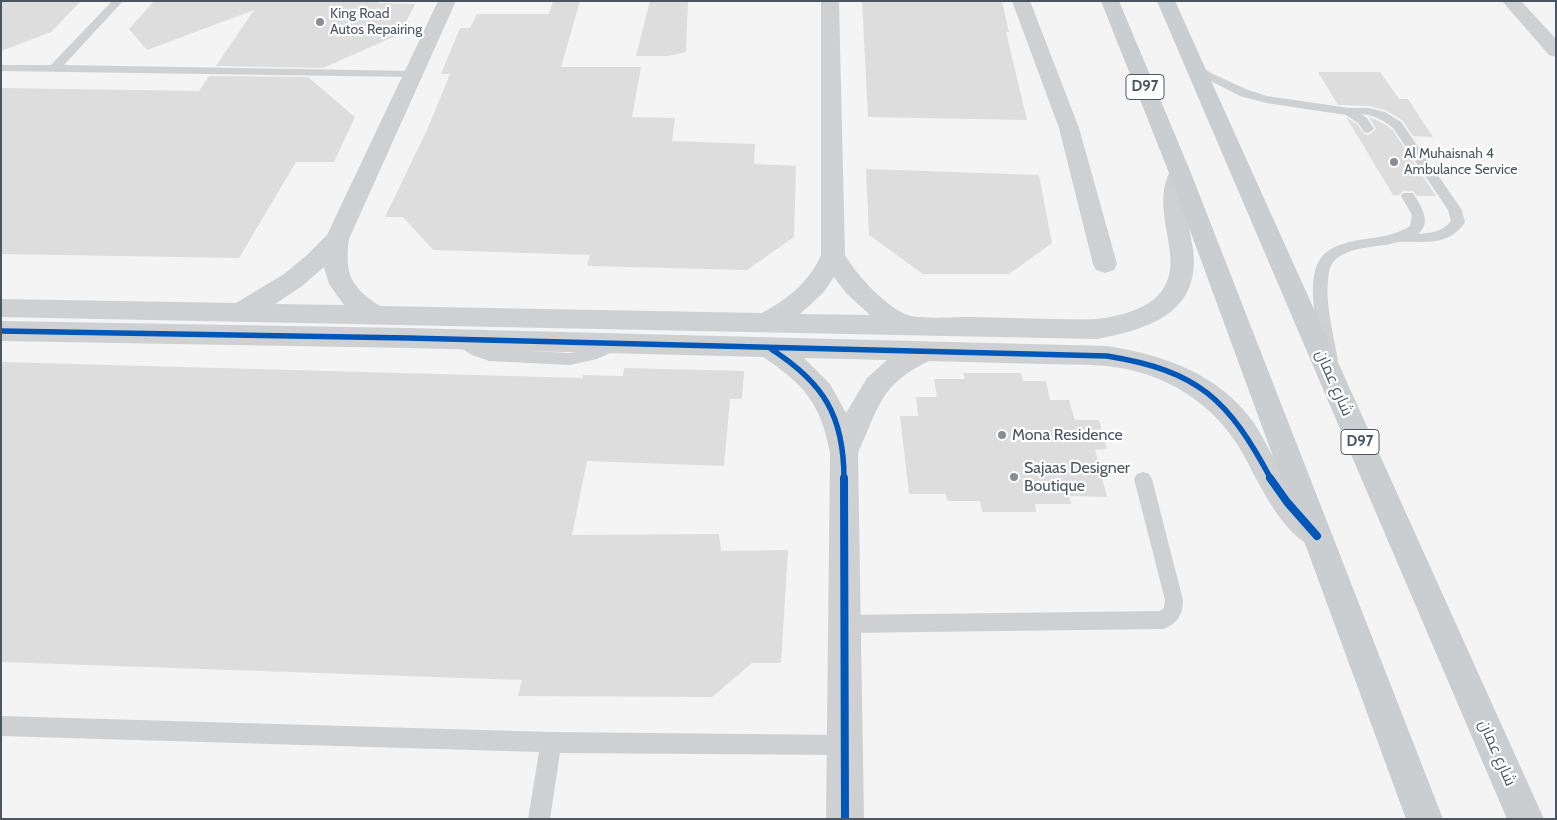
<!DOCTYPE html>
<html>
<head>
<meta charset="utf-8">
<style>
	body { margin:0 }
	#map { position:relative; width:1557px; height:820px; overflow:hidden; background:#f4f4f4; font-family:Cabin,sans-serif }
	canvas { display:block }
	.frame { position:absolute; inset:0; border:2px solid #4a5661; pointer-events:none }
</style>
</head>
<body>
<div id="map">
<canvas width="1557" height="820"></canvas>
<div class="frame"></div>
</div>
<script>
const ctx = document.querySelector('canvas').getContext('2d');
ctx.lineJoin = 'round';
function paint(path, color) { ctx.fillStyle = color; ctx.fill(path, 'evenodd'); }
function stroke(path, color, width, dash) { ctx.strokeStyle = color; ctx.lineWidth = width; ctx.lineCap = dash ? 'butt' : 'round'; ctx.setLineDash(dash || []); ctx.stroke(path); }
function label(font, color, halo, rows, align = 'center') {
  ctx.font = font + ' Cabin,Cairo,sans-serif'; ctx.lineWidth = 4.5; ctx.setLineDash([]); ctx.textBaseline = 'middle'; ctx.strokeStyle = halo; ctx.fillStyle = color; for (const [text, x, y, turn = 0] of rows) {
    ctx.save(); ctx.translate(x, y); ctx.rotate((+turn || 0) * Math.PI / 180); ctx.textAlign = isNaN(turn) ? turn : align; if (halo) ctx.strokeText(text, 0, 0); ctx.fillText(text, 0, 0); ctx.restore();
  }
}
const building = new Path2D(`
	M1 1H81L51 32 1 51Z
	M154 1H379L378 3 415 4 400 34 323 68 216 66 254 10 147 50 129 29Z
	M553 1H580L561 67H641L632 117 675 118 672 141 755 144 754 164 796 166 794 237 747 270 587 266 590 255 433 250 403 217H385L427 130 450 74H441L460 28H470L477 14H549Z
	M650 1H688L686 52 668 56H636Z
	M862 1H1002L1009 32H1006L1027 120 868 117Z
	M1318 72H1380L1399 99H1408L1433 137 1413 136 1402 120 1385 110 1369 106 1338 105Z
	M209 76 308 77 355 117 334 162H296L239 258 1 254V88L199 91Z
	M1346 117 1357 124 1364 134 1369 135 1376 129 1369 117 1381 122 1392 129 1436 196H1417L1413 191H1403L1399 195H1393Z
	M866 169 1039 175 1052 243 1009 274H923L869 235Z
	M1 362 583 378V375L623 376 624 368 744 371 742 399H730L724 466 587 461 572 535 719 534 721 551 788 550 781 663H752L712 697 518 696 522 680 1 662Z
	M963 373H1021L1023 381H1046L1050 400H1069L1075 420H1099L1107 449 1095 450 1107 497 1069 496 1071 504H1035L1036 512H982L980 501H947L946 494H909L900 416H918L916 397H937L934 379H965Z`);
const lane = new Path2D(`
	M112 1H123L64 65 412 71 418 74 412 77 1 71V65H51Z
	M1194 62 1211 73 1248 90 1267 96 1349 108H1369L1385 112 1401 122 1462 210 1465 222C1449 247 1424 241 1399 242 1395 242 1389 245 1384 245 1366 248 1333 249 1329 272 1324 300 1333 332 1338 360L1336 364 1330 366 1324 364 1322 360C1319 334 1305 284 1319 261 1327 247 1344 243 1359 240 1377 237 1395 236 1410 226L1412 215 1401 196 1403 193H1413C1420 204 1433 223 1418 234 1432 233 1442 232 1451 221L1448 210 1393 128C1383 120 1374 115 1361 114L1367 118 1374 129 1368 133 1364 132 1358 123 1346 115 1266 103 1240 96 1203 77 1188 65Z
	M460 334 489 349 570 353 589 350 616 338 621 340 624 344 621 348 597 359 570 365 489 361 472 355 455 344 452 340 455 336Z
	M1143 472 1149 474 1152 479 1183 600C1183 615 1177 624 1163 629L845 633 838 630 835 624 838 618 845 615 1160 611 1164 608 1165 600 1134 479 1137 474Z
	M1 716 551 732 844 735 851 738 854 745 851 752 844 755 560 753 550 819H528L539 752 1 736Z`);
const street = new Path2D(`
	M438 1H456L349 239C344 273 351 288 380 306L762 313C788 299 809 282 821 255V1H839L845 255C855 273 889 311 911 316 927 319 954 317 971 317 999 318 1027 318 1054 319 1075 319 1095 321 1115 316 1132 312 1153 305 1163 289 1186 257 1147 207 1172 168L1180 166 1188 168 1191 173C1181 200 1189 222 1193 249 1201 313 1149 329 1097 339L1 317V299L236 303 284 274 307 255 327 235ZM324 267 329 284 344 305 275 304 302 286ZM834 277 846 293 870 315 800 314 823 293Z
	M1012 1H1030L1079 128 1117 264 1114 270 1105 273 1096 270 1093 264 1059 128Z
	M1502 1H1521L1556 39V57L1549 55Z
	M1 321 408 328 1107 346C1165 355 1219 374 1254 423 1266 441 1274 462 1287 479 1300 499 1322 514 1332 535L1328 545 1317 549C1282 536 1259 483 1242 452 1213 402 1164 372 1107 366 1086 364 1064 365 1043 364 1005 363 967 362 929 361 879 385 879 408 858 453L864 819H826L830 453C821 404 804 384 763 357L408 348 1 341ZM804 358 887 360 867 378 846 413 830 384Z`);
const primary = new Path2D(`
	M1101 1H1119L1191 173 1443 819H1406L1169 173Z
	M1157 1H1175L1544 819H1507Z`);
const cyclewayFar1 = new Path2D(`
	M1 331 408 338 1107 356C1199 371 1228 399 1271 479
	M771 349C824 383 844 416 844 479`);
const cycleway = new Path2D(`
	M844 478 845 819
	M1270 478 1287 502 1317 536`);
const markers = [
	[320,22,5,"#868d94"],
	[1394,162,5,"#868d94"],
	[1002,435,5,"#868d94"],
	[1014,477,5,"#868d94"]
];
const farPoinames = [
	["King Road",330,14],
	["Autos Repairing",330,30],
	["Al Muhaisnah 4",1404,154],
	["Ambulance Service",1404,170]
];
const shields = [
	[1145,87,38],
	[1360,442,38]
];
const shieldNames = [
	["D97",1145,87],
	["D97",1360,442]
];
const streetNames = [
	["شارع عمان",1334,383,66],
	["شارع عمان",1497,753,66]
];
const poiNames = [
	["Mona Residence",1012,435],
	["Sajaas Designer",1024,468],
	["Boutique",1024,486]
];
paint(building, '#ddddde');
paint(lane, '#ced0d2');
paint(street, '#ced0d2');
paint(primary, '#caced1');
stroke(cyclewayFar1, '#0057b8', 5.5);
stroke(cycleway, '#0057b8', 8);
for (const [x, y, r, color] of markers) { const dot = new Path2D(); dot.arc(x, y, r, 0, 2 * Math.PI); ctx.fillStyle = color; ctx.fill(dot); stroke(dot, '#fff', 2); }
label('14px', '#4a5661', '#fff', farPoinames, 'left');
for (const [x, y, w] of shields) { const box = new Path2D(); box.roundRect(x - w / 2, y - 12.5, w, 25, 4); ctx.fillStyle = '#fff'; ctx.fill(box); stroke(box, '#4a5661', 1); }
label('bold 15px', '#4a5661', null, shieldNames);
label('16px', '#4a5661', '#fff', streetNames);
label('16px', '#4a5661', '#fff', poiNames, 'left');
</script>
</body>
</html>
